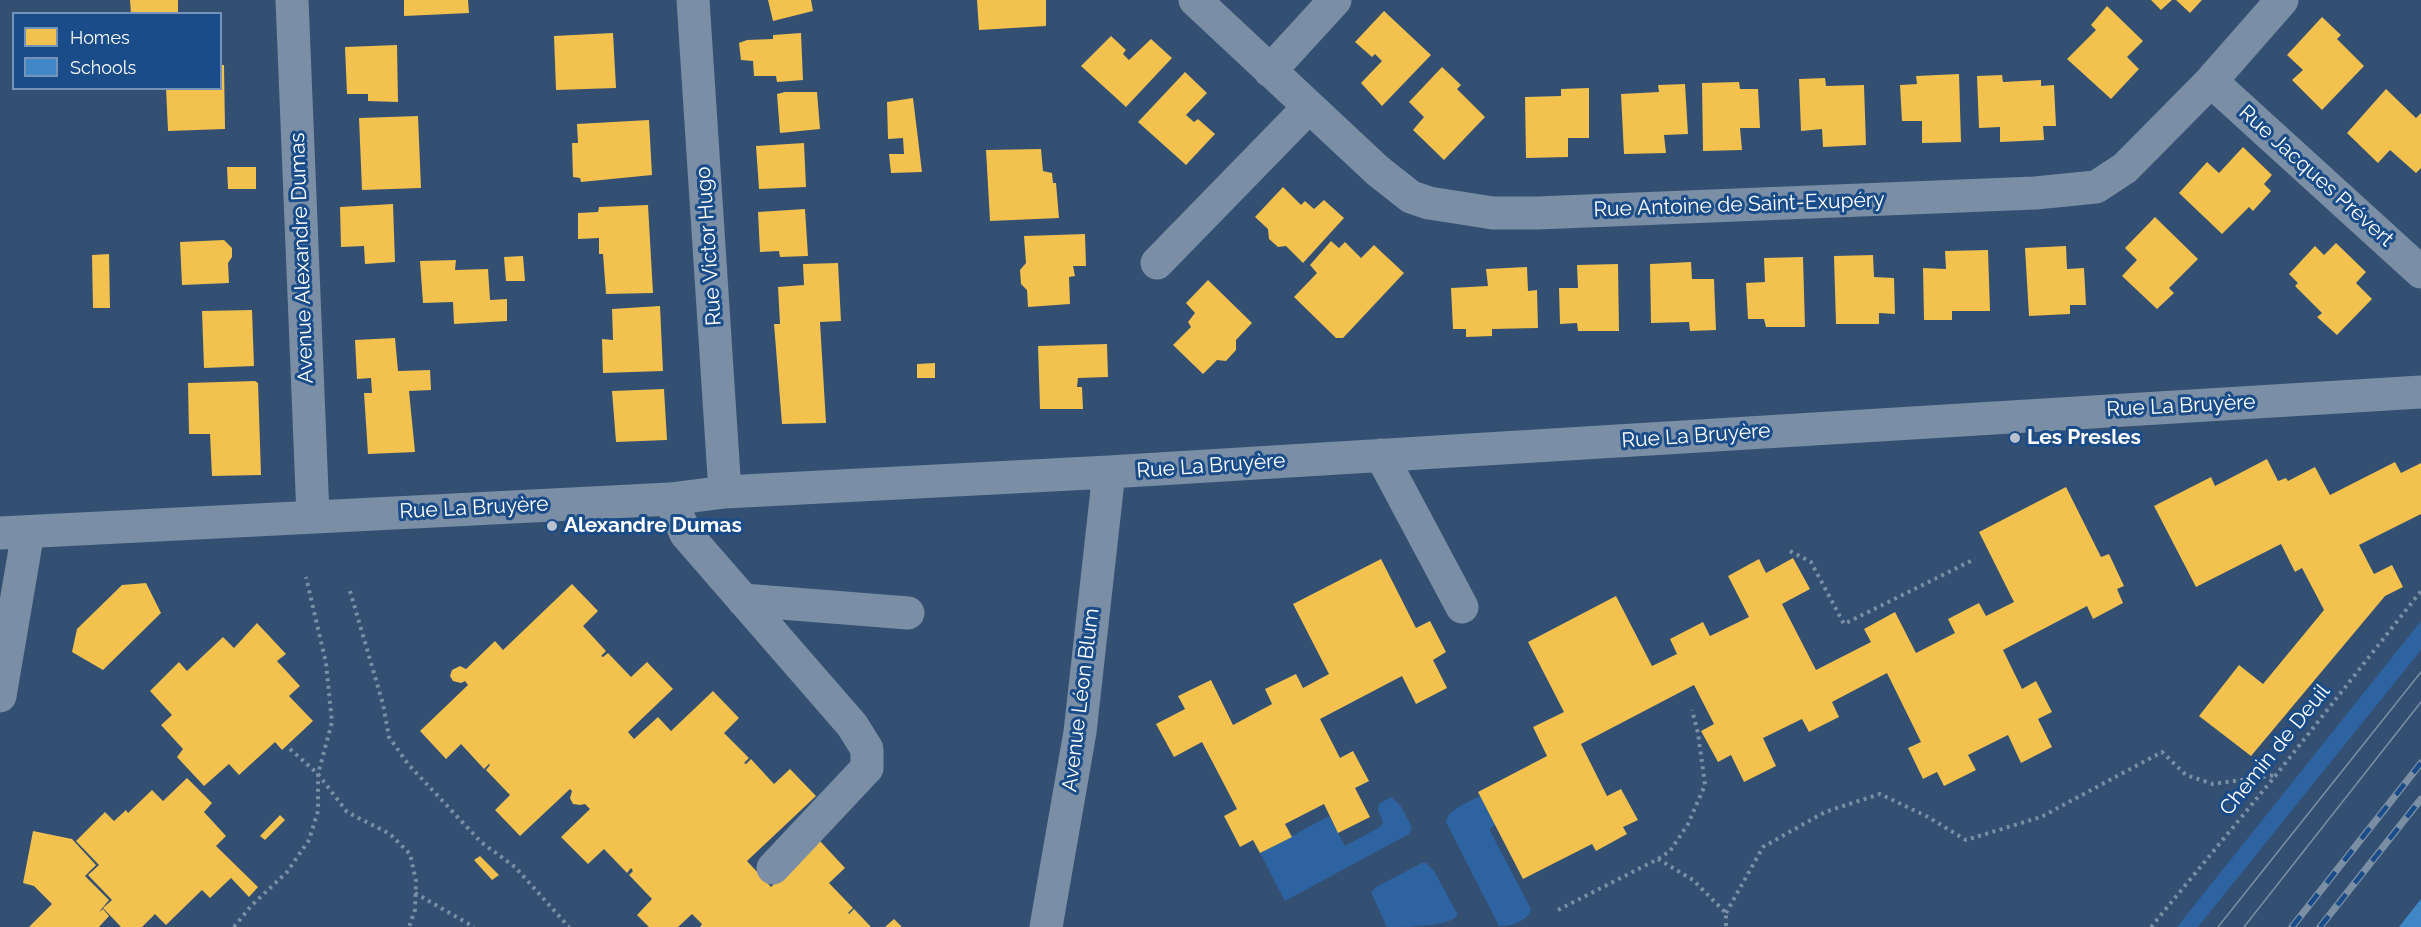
<!DOCTYPE html>
<html>
<head>
<meta charset="utf-8">
<style>
	body { margin:0 }
	#map { position:relative; width:2421px; height:927px; overflow:hidden; background:#334f71; font-family:Raleway,sans-serif }
	canvas { display:block }
	.legend { position:absolute; left:12px; top:12px; width:210px; height:78px; box-sizing:border-box; background:#1a4c8a; border:2px solid #7694b9; margin:0; padding:8px 10px; list-style:none; font-size:18px; color:#fff }
	.legend li { display:flex; align-items:center; gap:12px; height:30px }
	.legend b { width:30px; border:2px solid #7694b9 }
</style>
</head>
<body>
<div id="map">
<canvas width="2421" height="927"></canvas>
<ul class="legend">
<li><b style="height:16px;background:#f2c14e"></b>Homes</li>
<li><b style="height:16px;background:#3f88c5"></b>Schools</li>
</ul>
</div>
<script>
const ctx = document.querySelector('canvas').getContext('2d');
ctx.lineJoin = 'round';
function paint(path, color) { ctx.fillStyle = color; ctx.fill(path, 'evenodd'); }
function stroke(path, color, width, dash) { ctx.strokeStyle = color; ctx.lineWidth = width; ctx.lineCap = dash ? 'butt' : 'round'; ctx.setLineDash(dash || []); ctx.stroke(path); }
function label(font, color, halo, rows, align = 'center') {
  ctx.font = font + ' Raleway,sans-serif'; ctx.lineWidth = 6; ctx.setLineDash([]); ctx.textBaseline = 'middle'; ctx.strokeStyle = halo; ctx.fillStyle = color; for (const [text, x, y, turn = 0] of rows) {
    ctx.save(); ctx.translate(x, y); ctx.rotate((+turn || 0) * Math.PI / 180); ctx.textAlign = isNaN(turn) ? turn : align; if (halo) ctx.strokeText(text, 0, 0); ctx.fillText(text, 0, 0); ctx.restore();
  }
}
const green = new Path2D(`
	M2421 621V650L2198 927H2177Z
	M1480 796 1495 825 1489 829 1531 909C1529 921 1509 927 1499 926L1446 822C1448 809 1469 802 1480 796Z
	M1391 797 1400 805 1412 827 1409 834 1285 901 1260 853 1329 816 1345 846 1380 827 1383 822 1378 809 1379 804Z
	M1422 863H1426L1434 871 1458 915C1450 927 1406 927 1387 927L1371 892 1376 887Z`);
const homes = new Path2D(`
	M130 0H178V14H131Z
	M404 0H468L469 13 404 16Z
	M768 0H811L813 11 773 21Z
	M977 0H1046V26L979 30Z
	M2151 0H2172L2161 10Z
	M2176 0H2202L2190 13Z
	M2107 6 2143 41 2127 57 2139 69 2111 99 2067 59 2096 30 2091 25Z
	M1384 11 1431 55 1382 106 1361 83 1382 61 1375 54 1372 57 1355 42Z
	M2322 17 2341 35 2337 39 2364 66 2322 110 2292 80 2303 70 2287 55Z
	M613 33 616 88 556 90 554 36Z
	M801 33 803 80 777 82 776 76H754L753 61 741 60 739 43 747 40 773 39V35Z
	M1111 36 1126 50 1123 54 1129 60 1151 39 1172 58 1126 107 1081 66Z
	M397 45 398 102 368 101V94H347L345 47Z
	M220 65H224L225 129 168 131 166 88H220Z
	M1442 67 1461 85 1457 89 1485 117 1444 160 1413 130 1424 117 1409 102Z
	M1185 72 1207 93 1186 115 1194 122 1198 119 1215 134 1186 165 1138 122Z
	M1959 74 1961 142 1922 143V121H1902L1900 85 1917 84 1916 76Z
	M2002 75 2003 82 2041 80V86L2054 85 2056 126H2043L2044 140 2000 142V127L1979 128 1977 76Z
	M1825 78 1826 86 1864 85 1866 145 1823 147 1822 129 1801 131 1799 79Z
	M1739 82 1740 89H1758L1760 128H1740L1742 150 1703 151 1702 83Z
	M1685 84 1688 134 1664 135 1666 153 1624 154 1621 94 1659 92 1658 85Z
	M1589 88V138H1568V157L1526 158 1525 97 1561 96V89Z
	M2386 89 2416 118 2421 113V168L2416 173 2390 150 2378 163 2347 133Z
	M785 92H817L820 129 780 133 777 94Z
	M913 98 922 172 891 173 889 154H904L903 138 888 139 887 102Z
	M418 116 421 188 362 190 359 118Z
	M649 120 652 175 581 182 580 178 573 177 572 143H578L577 124Z
	M804 143 806 187 759 189 756 146Z
	M2243 147 2272 175 2264 184 2271 191 2253 211 2249 207 2222 234 2179 193 2207 162 2219 173Z
	M1041 149 1043 171 1052 173 1053 183H1056L1059 218 990 221 986 150Z
	M227 167H256V189H228Z
	M1283 187 1301 205 1305 201 1314 209 1324 200 1344 218 1303 263 1286 246 1278 247 1269 239 1268 229 1255 217Z
	M393 204 395 262 365 264 364 246 341 247 340 207Z
	M648 205 653 293 606 294 603 254H599V238L578 239V213L598 212 599 207Z
	M805 209 808 256 780 257 779 251 760 252 758 212Z
	M2155 217 2198 259 2169 288 2174 293 2157 309 2122 276 2137 260 2125 248Z
	M1085 234 1086 266H1073L1075 276 1069 277 1070 304 1028 307 1027 290 1021 284 1020 270 1026 263 1024 236Z
	M224 240 232 248V257L228 263 229 283 182 285 180 242Z
	M1331 241 1339 248 1345 242 1361 258 1374 245 1404 273 1343 338H1336L1294 297 1317 273 1310 265Z
	M2336 243 2366 272 2356 283 2372 299 2337 335 2317 317 2322 313 2295 286 2298 283 2289 274 2315 246 2324 255Z
	M2066 246 2067 269 2084 268 2086 305H2070V314L2029 316 2025 248Z
	M1988 250 1990 311H1952V320H1924L1923 268 1946 269 1945 251Z
	M109 254 110 308H93L92 255Z
	M1873 255 1874 277 1894 278 1895 314 1879 313V324H1836L1834 256Z
	M523 256 525 281H506L504 257Z
	M1803 257 1805 327H1766L1764 319H1748L1746 283 1765 282 1764 258Z
	M456 260 455 270 488 269 490 300 507 299V321L454 324 453 302 423 303 420 261Z
	M1691 262 1692 279H1714L1716 330 1690 331 1689 322 1651 323 1650 264Z
	M838 263 841 321 820 322 826 423 782 424 774 324H780L778 287 804 285 803 264Z
	M1618 264 1619 331H1578L1577 323 1560 324 1559 288H1578L1577 265Z
	M1527 267 1528 291 1537 290 1538 328 1492 329V336L1466 337V329H1453L1451 288 1488 286 1486 269Z
	M1208 280 1252 323 1236 340V350L1226 361 1217 360 1203 374 1173 345 1191 327 1188 322 1195 313 1186 303Z
	M660 306 663 371 603 373 602 339 613 340 612 309Z
	M252 310 254 366 204 368 202 311Z
	M395 338 398 371 430 370 431 390 409 391 415 452 368 454 364 393H372L371 378 357 379 355 340Z
	M1107 344 1108 377 1078 378 1077 387H1082L1083 409H1040L1038 346Z
	M935 363V378H917V364Z
	M255 381 258 383 261 475 212 476 210 434H189L188 383Z
	M664 389 667 440 616 442 612 391Z
	M2267 459 2278 481 2286 478 2288 481 2315 467 2330 495 2395 462 2401 473 2421 463V514L2359 545 2374 574 2392 565 2403 587 2385 596 2251 756 2199 716 2239 665 2263 684 2324 610 2302 568 2295 572 2281 544 2196 587 2154 506 2211 477 2215 486Z
	M2066 487 2101 557 2109 554 2124 586 2117 589 2123 603 2093 619 2087 606 2003 650 2022 689 2036 681 2052 712 2038 719 2052 747 2021 763 2008 735 1968 755 1976 770 1944 786 1937 772 1923 779 1908 748 1921 742 1887 673 1832 702 1839 717 1809 732 1802 719 1763 738 1776 766 1744 782 1731 755 1718 762 1701 731 1714 724 1694 685 1581 744 1607 796 1621 789 1638 820 1623 827 1627 834 1596 851 1592 844 1523 879 1478 792 1547 756 1533 727 1564 712 1528 642 1616 596 1652 666 1677 654 1670 639 1703 622 1710 636 1749 617 1728 576 1759 559 1766 573 1793 558 1810 589 1782 604 1816 670 1871 642 1864 629 1895 612 1916 653 1955 633 1948 619 1979 603 1986 616 2014 602 1979 532Z
	M1381 559 1416 628 1430 621 1446 652 1433 660 1447 688 1416 704 1402 676 1320 719 1340 758 1353 751 1369 781 1355 788 1370 817 1338 833 1324 804 1285 824 1292 837 1260 853 1253 840 1240 847 1224 816 1237 809 1202 742 1174 757 1156 724 1185 709 1178 696 1211 680 1233 725 1272 704 1265 689 1296 674 1303 688 1329 674 1293 604Z
	M146 583 161 613 103 670 72 652 77 629 122 585Z
	M572 584 598 611 583 626 606 651 601 656 603 657 608 653 631 677 647 662 673 689 628 732 634 739 658 717 671 731 713 691 739 718 724 733 749 758 744 763 746 764 751 759 774 784 790 769 816 796 747 861 771 887 820 841 845 868 829 883 853 908 848 913 849 914 854 909 871 927H700L702 924 692 914 678 927H649L637 915 652 899 629 875 633 871 631 868 627 873 604 849 588 864 561 837 590 809 585 804 580 805 573 804 570 798 572 791 570 789 520 836 495 810 510 795 486 770 490 765 489 764 484 769 461 744 446 759 420 731 468 685 465 681 461 683 453 681 450 676 452 670 460 666 466 669 495 641 503 650Z
	M257 623 286 654 277 661 300 686 289 696 313 721 282 750 275 742 239 775 229 764 204 786 177 757 183 749 161 725 172 715 150 691 179 662 187 671 223 637 234 648Z
	M187 778 212 803 204 812 226 836 216 846 258 887 249 897 231 878 210 898 202 890 166 925 155 914 142 927H121L103 908 112 900 88 875 99 865 76 841 105 812 114 821 126 810 128 813 152 790 163 801Z
	M280 815 285 820 265 840 260 836Z
	M33 831 72 839 96 865 85 876 109 900 99 912 103 909 109 916 99 927H29L52 904 34 886 23 883Z
	M480 856 499 875 492 880 474 860Z
	M894 919 902 927H885Z`);
const schools = new Path2D(`
	M2421 899V927H2399Z`);
const path = new Path2D(`
	M1790 551 1811 562 1844 624 1975 559
	M350 591 383 704 389 737 408 764 481 842 515 867 569 927
	M290 749 318 774 347 812 390 834 410 854 416 881 415 910 409 927
	M1658 859 1693 880 1726 913V927
	M415 893 474 927
	M1558 910 1658 859 1670 851 1688 824 1705 785 1698 733 1692 710
	M1726 913 1763 847 1825 812 1880 794 1928 817 1966 840 2041 817 2162 752 2186 775 2213 784 2276 775
	M234 927 251 906 287 872 309 840 318 811V774L332 722 326 663 306 577
	M2151 927 2276 775 2421 591`);
const minor = new Path2D(`
	M292 0 313 516
	M693 0 725 492
	M1195 0 1378 171 1411 197 1429 203 1493 213H1537L2035 193 2096 187 2125 168 2211 81 2282 0
	M1270 71 1335 0
	M2211 81 2421 272
	M1157 263 1308 108
	M1381 455 1462 607
	M670 499 686 534 852 725 867 749V768L773 868
	M0 533 670 499 725 492 1109 472 2421 392
	M743 600 908 613
	M0 696 28 532
	M1046 927 1080 732 1109 472`);
const tram = new Path2D(`
	M2218 927 2421 672
	M2244 927 2421 702`);
const rail = new Path2D(`
	M2292 927 2421 763
	M2320 927 2421 799`);
const markers = [
	[2015,438,6,"#b8c1cd"],
	[552,526,6,"#b8c1cd"]
];
const streetNames = [
	["Rue Jacques Prévert",2316,176,42],
	["Rue Antoine de Saint-Exupéry",1739,205,-2],
	["Rue Victor Hugo",709,246,-94],
	["Avenue Alexandre Dumas",302,258,-92],
	["Rue La Bruyère",2181,406,-3],
	["Rue La Bruyère",1696,436,-4],
	["Rue La Bruyère",1211,466,-4],
	["Rue La Bruyère",474,508,-3],
	["Avenue Léon Blum",1081,700,-83],
	["Chemin de Deuil",2275,750,-51]
];
const poiNames = [
	["Les Presles",2027,438],
	["Alexandre Dumas",564,526]
];
paint(green, '#2e63a1');
paint(homes, '#f2c14e');
paint(schools, '#3f88c5');
stroke(path, '#7a8fa6', 4, [3, 4.5]);
stroke(minor, '#7a8fa6', 33);
stroke(tram, '#7b8fa4', 1.5);
stroke(rail, '#7b8fa4', 7);
stroke(rail, '#1a4c8a', 4.5, [14]);
for (const [x, y, r, color] of markers) { const dot = new Path2D(); dot.arc(x, y, r, 0, 2 * Math.PI); ctx.fillStyle = color; ctx.fill(dot); stroke(dot, '#1a4c8a', 2); }
label('21px', '#fff', '#1a4c8a', streetNames);
label('bold 21px', '#fff', '#1a4c8a', poiNames, 'left');
</script>
</body>
</html>
